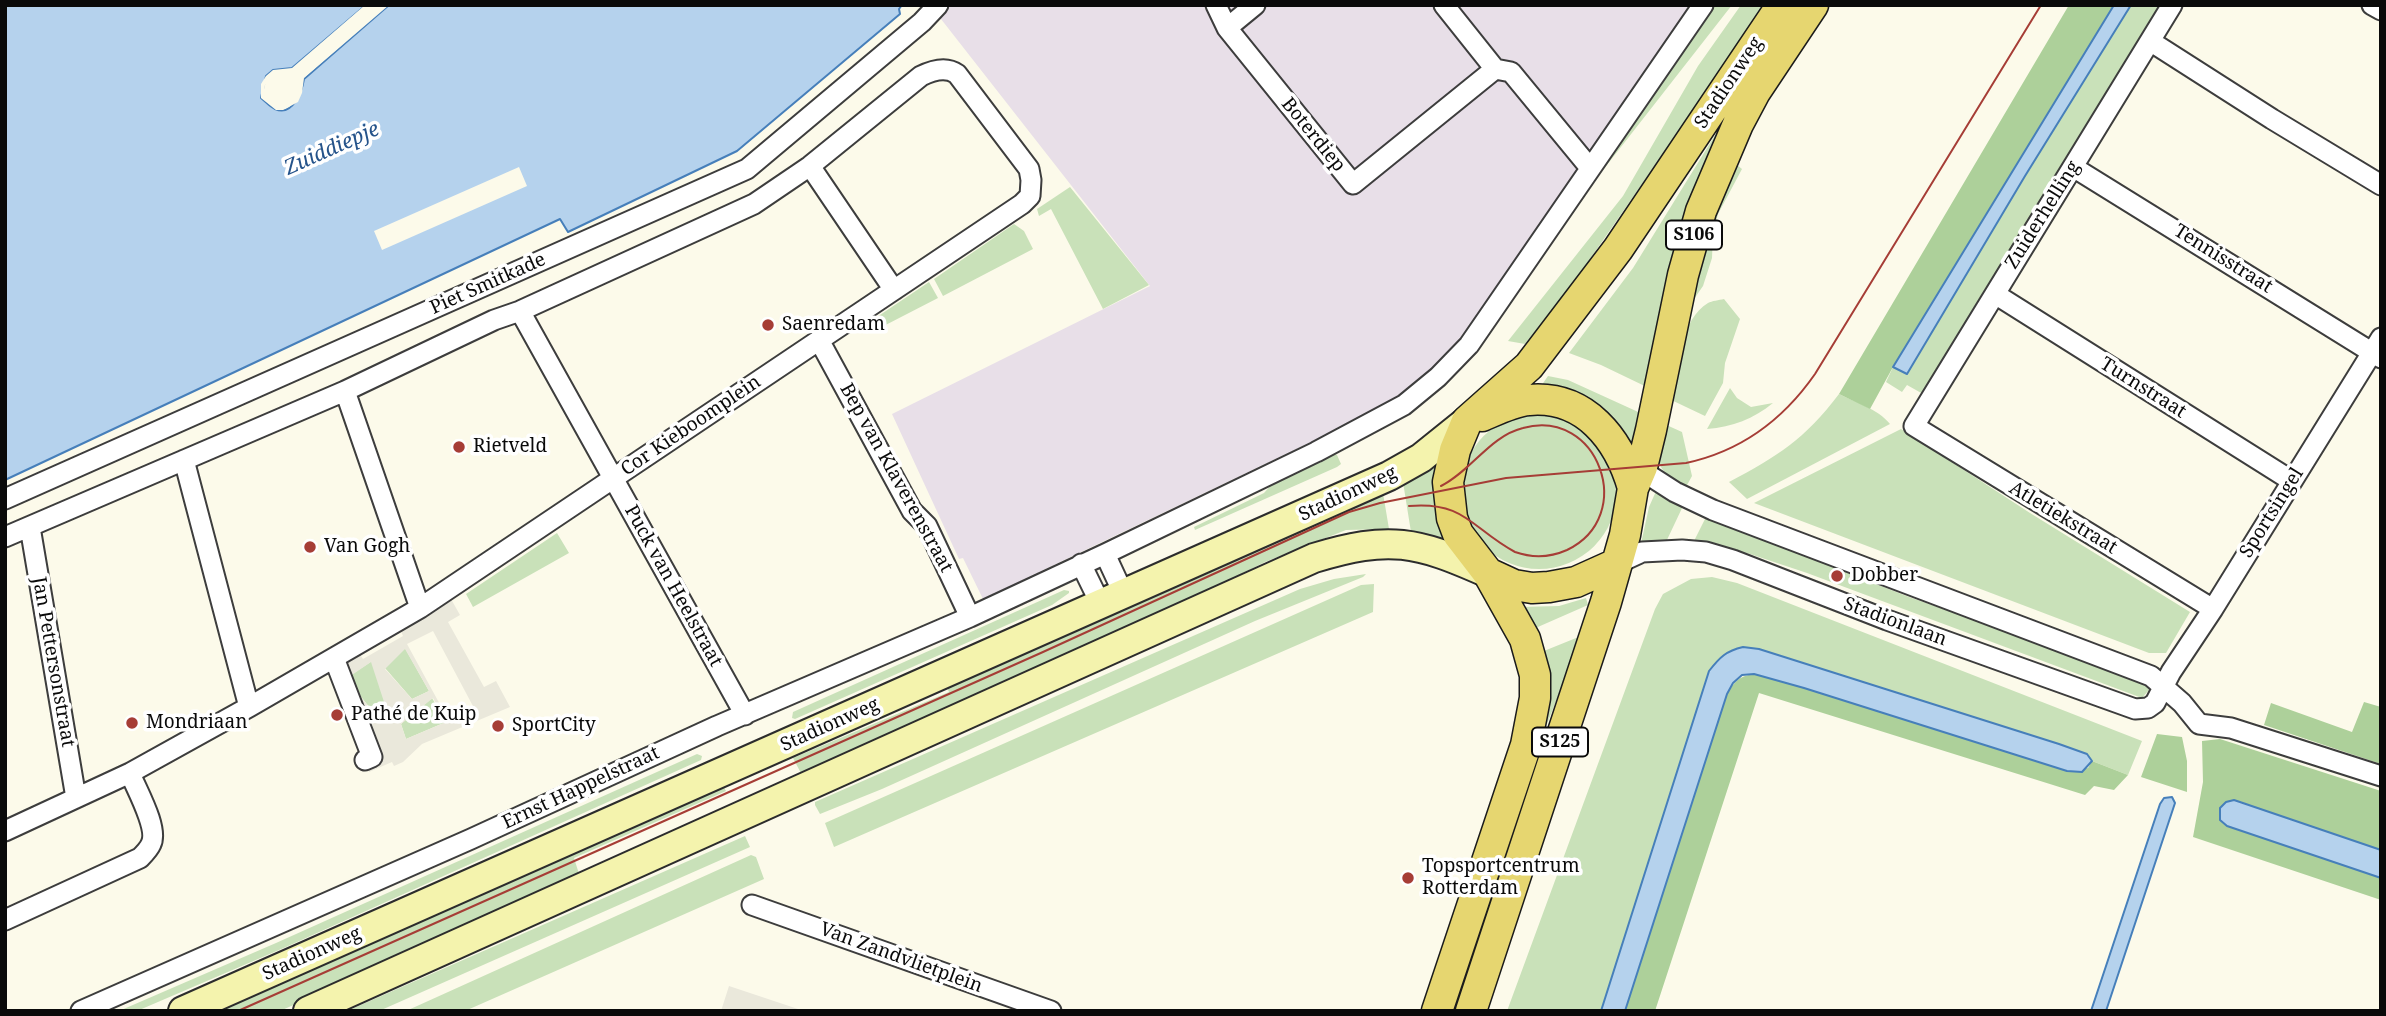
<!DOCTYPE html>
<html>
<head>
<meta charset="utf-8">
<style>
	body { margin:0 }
	#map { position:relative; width:2386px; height:1016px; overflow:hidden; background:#fcfaea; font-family:"Noto Serif",serif }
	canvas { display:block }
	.frame { position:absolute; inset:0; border:7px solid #0a0a0a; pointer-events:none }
</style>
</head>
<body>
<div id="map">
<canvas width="2386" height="1016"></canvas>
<div class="frame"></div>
</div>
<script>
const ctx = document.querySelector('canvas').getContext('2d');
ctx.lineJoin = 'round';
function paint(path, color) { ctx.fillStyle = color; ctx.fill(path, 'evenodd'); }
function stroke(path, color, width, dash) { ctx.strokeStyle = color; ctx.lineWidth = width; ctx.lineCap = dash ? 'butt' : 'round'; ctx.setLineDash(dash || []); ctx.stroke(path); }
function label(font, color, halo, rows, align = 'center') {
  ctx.font = font + ' "Noto Serif",serif'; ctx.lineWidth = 7; ctx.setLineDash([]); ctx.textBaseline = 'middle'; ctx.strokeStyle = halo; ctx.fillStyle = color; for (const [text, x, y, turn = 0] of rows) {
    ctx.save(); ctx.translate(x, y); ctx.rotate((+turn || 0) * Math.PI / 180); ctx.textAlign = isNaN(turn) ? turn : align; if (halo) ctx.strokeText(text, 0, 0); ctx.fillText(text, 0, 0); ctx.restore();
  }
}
const industrial = new Path2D(`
	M930 5H1691L1577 178 1453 349 1397 401 983 599 963 558 959 559 892 414 1150 286Z`);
const green = new Path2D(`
	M1715 5H1732L1603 170 1599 168Z
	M1741 5H1766L1572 285 1525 344 1508 341 1623 196 1698 66Z
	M2131 5H2160L1923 394 1907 385 1902 392 1886 382 1893 367 1907 374 2025 176Z
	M1746 85 1653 390 1601 365 1569 353 1633 268Z
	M1737 165 1742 169 1718 214 1713 233 1712 258 1703 286 1683 315 1724 178Z
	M1070 187 1149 285 1103 309 1051 209 1039 216 1037 209Z
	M1014 224 1024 231 1033 249 943 296 934 279Z
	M929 282 938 298 872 332 868 323Z
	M1724 299 1740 319 1725 363 1723 383 1705 416 1665 397C1674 371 1682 318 1708 303 1712 301 1719 300 1724 299Z
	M1548 376 1568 380 1647 416 1637 455 1539 389Z
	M1730 388 1737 398 1751 407 1773 403C1753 419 1733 427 1707 429Z
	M1839 394C1855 402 1878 409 1890 424L1747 499 1729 482C1778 456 1804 440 1839 394Z
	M1461 491a78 78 0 1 1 156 0a78 78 0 1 1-156 0Z
	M1662 423 1682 432 1692 476 1686 487C1650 467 1658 460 1662 423Z
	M1901 429 2030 513 2190 612 2166 653H2149L1754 503Z
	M1447 447 1437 514 1443 538 1411 532 1402 476Z
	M1333 454 1337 455 1341 464 1337 467 1195 530 1194 527 1264 493 1271 485Z
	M1382 487 1389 529 1346 530 1265 562 1150 620 803 777 793 758 949 692 945 683Z
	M1657 489 1683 506 1666 542 1640 548 1649 507Z
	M1706 517 1909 597 2095 662 2148 685 2149 690 2142 698 1807 573 1750 554 1694 541Z
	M557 533 569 553 473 607 466 594Z
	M1366 574 1363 577 1255 621 882 789 820 814 815 805V802L1300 589 1334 579Z
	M1712 577 1737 583 2142 741 2128 775 2092 761 2087 754 2059 744 1759 649 1709 671 1601 1011H1507L1655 609 1663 594 1691 579Z
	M1374 584 1373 612 834 847 825 823 1361 585Z
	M1064 590 1069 591V593L1052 605 795 719 792 718 793 712Z
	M1586 598 1588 605 1531 630 1519 607 1559 606Z
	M1581 636 1580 641 1543 734 1539 653Z
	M405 648 429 691 412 699 385 668Z
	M372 661 386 705 374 713 346 678Z
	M432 698 446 722 406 739 401 724Z
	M697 754 702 756 701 760 286 947 137 1011H119L276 943Z
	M721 782 726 791 574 858 580 877 280 1011H207Z
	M745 836 750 847 379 1011H347Z
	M751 855 756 857 764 879 465 1011H406Z`);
const forest = new Path2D(`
	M2069 5H2114L1893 367 1870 409 1839 394Z
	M1754 674 1804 688 2067 771 2088 768 2092 761 2128 775 2114 790 2094 786 2085 795 1759 693 1655 1011H1625L1727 694C1734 682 1739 676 1754 674Z
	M2364 702 2381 707V764L2264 725 2271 703 2352 732Z
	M2157 734 2182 737 2187 761V792L2141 777Z
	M2220 739 2381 791V850L2234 800 2227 826 2381 878V900L2193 837 2203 782 2202 741Z`);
const plaza = new Path2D(`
	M451 599 460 615 448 622 484 687 496 681 510 707 422 744 403 762 394 766 392 762 369 772 332 668 359 653 363 659 403 636 400 629ZM433 631 474 708 449 721 407 644ZM405 649 429 691 412 699 385 669ZM371 662 385 705 374 713 346 679ZM433 698 446 722 406 739 401 724Z
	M729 986 804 1011H721Z`);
const water = new Path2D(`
	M5 5H366L292 68 273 70 266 76 261 98C265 101 270 107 275 109 293 117 302 91 304 79L389 5H902L899 9 900 14 737 151 568 232 560 219 5 480Z
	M2114 5H2131L2025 176 1907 374 1893 367Z
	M1743 647 1759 649 2059 744 2087 754 2092 761 2082 772 2067 771 1804 688 1754 674 1742 675 1733 683 1727 694 1625 1011H1601L1709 671C1720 657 1726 651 1743 647Z
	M2172 797 2175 803 2106 1011H2091L2160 804 2164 798Z
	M2234 800 2381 850V878L2227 826 2220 820V808L2226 802Z`);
const pier = new Path2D(`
	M365 5H370L294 71 275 74 265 85 264 96 270 103 283 106 289 103 295 99 298 92 301 76 383 5H389L304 78 302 93 298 102 283 110H276L261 98V84L266 76 273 70 292 68Z
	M519 167 527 186 382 250 374 231Z`);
const street = new Path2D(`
	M1216 5 1227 28 1353 184 1495 69
	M1444 5 1495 69 1511 72 1590 168
	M2172 5 1914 426 2213 609
	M2372 5 2381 10
	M1227 28 1255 5
	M2150 41 2272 119 2381 185
	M810 166 894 290
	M2073 167 2381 358
	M1995 294 2292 481
	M520 311 745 715
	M819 340 912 511 927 526 970 617
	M345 391 420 608
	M184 460 249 707
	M1633 465 1675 492 1713 510 2151 676 2182 703 2199 724 2231 728 2381 776
	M5 499 747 169 922 22 938 5
	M30 527 76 798
	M5 537 345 391 494 320 520 311 754 204 810 166 921 76C933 70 946 66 957 74L1029 169 1031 180 1030 196 1022 204 420 608 249 707 130 773 5 831
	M1105 554 1124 595
	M1081 564 1101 605
	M1616 564 1642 552 1682 550 1706 552 1733 560 1887 620 2135 709 2148 708 2155 703 2171 672 2213 609 2381 338
	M334 658 372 757 365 760
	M752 905 1051 1011
	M5 920 140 858C144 854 149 849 151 844 159 828 136 789 130 773
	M81 1011 471 839 717 726 970 617 1105 554 1316 452 1404 405 1438 377 1469 345 1703 5`);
const secondary = new Path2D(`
	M183 1011 1389 476 1421 458 1467 421
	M308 1011 1314 558C1390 535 1416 541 1488 573`);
const primary = new Path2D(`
	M1482 416C1496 410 1514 401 1529 400 1585 395 1619 439 1633 488
	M1616 564 1576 582 1549 587 1532 588 1514 585 1488 573 1458 534 1452 518 1448 482 1455 450 1467 421 1529 366 1618 249 1782 5
	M1437 1011 1526 745 1535 698V675L1525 639 1488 573
	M1471 1011 1606 602 1625 535 1633 488 1642 467 1651 430 1683 275 1701 211 1738 124 1755 92 1813 5`);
const tram = new Path2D(`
	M1409 506C1465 501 1472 529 1515 552 1532 558 1549 558 1567 550 1638 516 1598 407 1523 428 1490 436 1471 471 1441 486
	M238 1011 1043 652 1349 512 1380 503 1506 478 1686 463C1742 451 1783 420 1815 374L2041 5`);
const markers = [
	[768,325,7,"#a63d36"],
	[459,447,7,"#a63d36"],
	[310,547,7,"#a63d36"],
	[1837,576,7,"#a63d36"],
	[337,715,7,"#a63d36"],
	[132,723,7,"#a63d36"],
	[498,726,7,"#a63d36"],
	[1408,878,7,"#a63d36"]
];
const shields = [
	[1694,235,56],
	[1560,742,56]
];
const shieldNames = [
	["S106",1694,235],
	["S125",1560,742]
];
const streetNames = [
	["Stadionweg",1729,83,-56],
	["Boterdiep",1313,135,51],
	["Zuiderhelling",2043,215,-58],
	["Tennisstraat",2223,259,32],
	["Piet Smitkade",488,284,-24],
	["Turnstraat",2143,388,32],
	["Cor Kieboomplein",691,426,-34],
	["Bep van Klaverenstraat",896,478,61],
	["Stadionweg",1348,494,-25],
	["Sportsingel",2272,513,-58],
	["Atletiekstraat",2063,518,31],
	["Puck van Heelstraat",673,586,61],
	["Stadionlaan",1895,622,20],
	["Jan Pettersonstraat",53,662,80],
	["Stadionweg",830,725,-24],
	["Ernst Happelstraat",581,788,-25],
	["Stadionweg",312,954,-24],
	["Van Zandvlietplein",901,958,20]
];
const poiNames = [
	["Saenredam",782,325],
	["Rietveld",473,447],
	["Van Gogh",324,547],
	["Dobber",1851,576],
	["Pathé de Kuip",351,715],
	["Mondriaan",146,723],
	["SportCity",512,726],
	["Topsportcentrum",1422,867],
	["Rotterdam",1422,889]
];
const waterNames = [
	["Zuiddiepje",332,149,-24]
];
paint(industrial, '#e8dfe8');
paint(green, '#c9e1b9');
paint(forest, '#add09a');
paint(plaza, '#eae8db');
paint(water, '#b5d2ed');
stroke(water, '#467fba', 2);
paint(pier, '#fcfaea');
stroke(street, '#3d3d3d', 23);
stroke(secondary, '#2c2c2c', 32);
stroke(primary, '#1b1b1b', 33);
stroke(street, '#fff', 19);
stroke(secondary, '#f4f3ad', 28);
stroke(primary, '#e6d670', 30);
stroke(tram, '#a63d36', 2);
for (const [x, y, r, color] of markers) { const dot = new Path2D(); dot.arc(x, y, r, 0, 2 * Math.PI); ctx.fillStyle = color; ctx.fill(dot); stroke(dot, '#fff', 2.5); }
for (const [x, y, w] of shields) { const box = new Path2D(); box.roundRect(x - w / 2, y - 14.5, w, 29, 5); ctx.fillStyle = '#fff'; ctx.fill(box); stroke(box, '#0a0a0a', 2); }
label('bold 18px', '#0a0a0a', null, shieldNames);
label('19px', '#0a0a0a', '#fff', streetNames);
label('19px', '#0a0a0a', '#fff', poiNames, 'left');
label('italic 21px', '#25538a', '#fff', waterNames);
</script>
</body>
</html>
